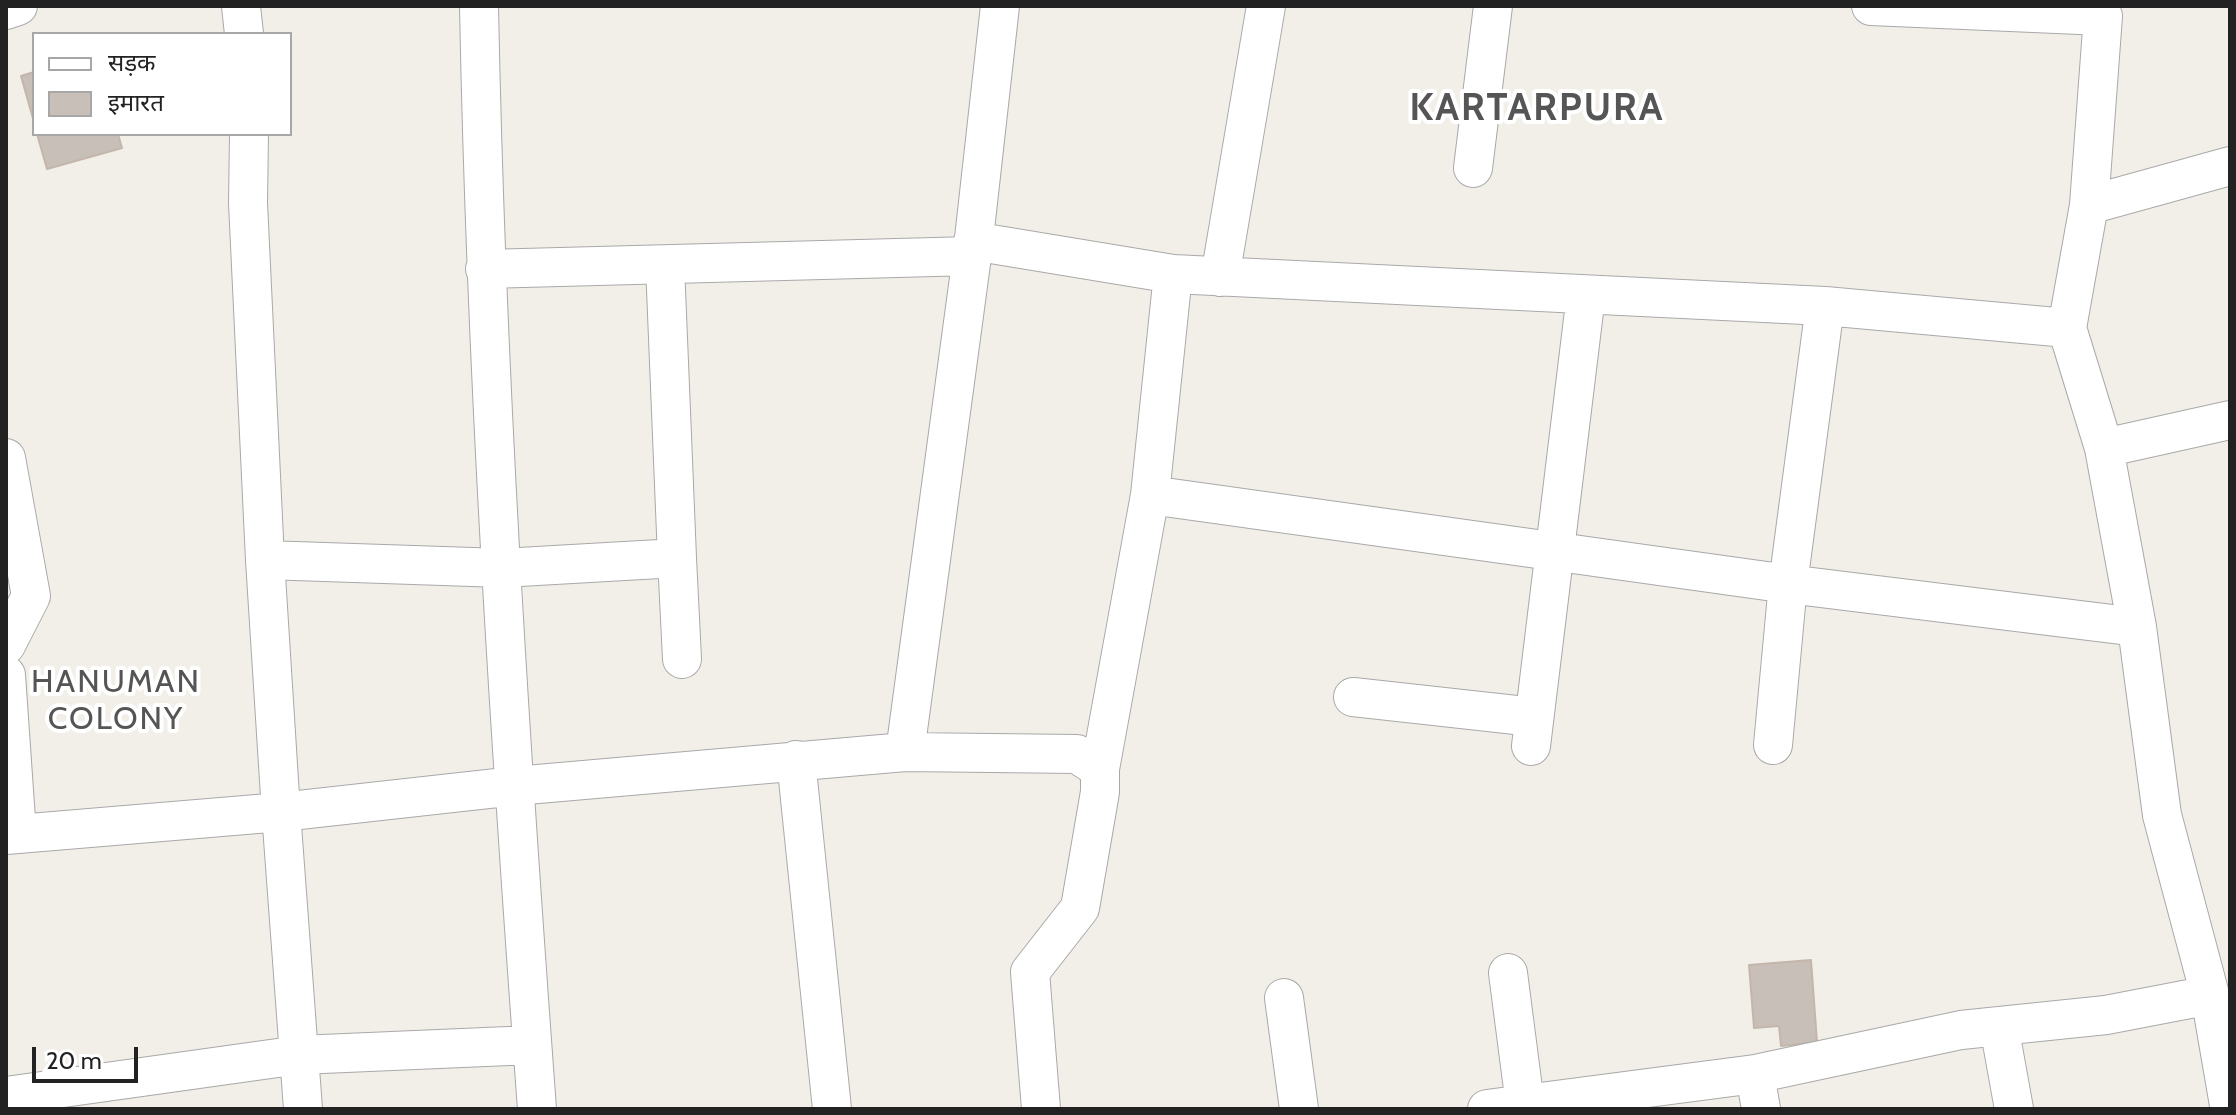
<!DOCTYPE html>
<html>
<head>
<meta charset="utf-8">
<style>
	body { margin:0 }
	#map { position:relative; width:2236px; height:1115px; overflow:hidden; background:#f2efe9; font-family:Cabin,"Noto Sans Devanagari",sans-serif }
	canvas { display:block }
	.frame { position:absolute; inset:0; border:8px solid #222; pointer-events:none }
	.legend { position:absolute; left:32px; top:32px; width:260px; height:104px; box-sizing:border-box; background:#fff; border:2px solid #a7a7a7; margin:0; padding:10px 14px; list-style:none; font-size:24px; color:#222 }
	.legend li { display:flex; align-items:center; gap:16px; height:40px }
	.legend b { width:40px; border:2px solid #a7a7a7 }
	.scale { position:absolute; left:32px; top:1047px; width:106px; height:36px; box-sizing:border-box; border:4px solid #222; border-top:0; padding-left:10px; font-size:24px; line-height:28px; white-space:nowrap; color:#222; -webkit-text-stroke:6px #fff; paint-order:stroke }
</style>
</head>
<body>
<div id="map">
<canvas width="2236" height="1115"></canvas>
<div class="frame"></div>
<ul class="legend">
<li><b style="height:10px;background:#fff"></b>सड़क</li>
<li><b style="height:22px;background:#c7bfb8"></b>इमारत</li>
</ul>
<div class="scale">20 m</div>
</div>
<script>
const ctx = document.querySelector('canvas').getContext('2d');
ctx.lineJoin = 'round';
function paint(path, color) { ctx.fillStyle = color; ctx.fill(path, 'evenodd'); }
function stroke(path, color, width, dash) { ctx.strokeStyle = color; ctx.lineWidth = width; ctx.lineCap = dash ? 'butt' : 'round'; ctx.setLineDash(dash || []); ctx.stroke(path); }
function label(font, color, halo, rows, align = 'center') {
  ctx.font = font + ' Cabin,sans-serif'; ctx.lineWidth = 8; ctx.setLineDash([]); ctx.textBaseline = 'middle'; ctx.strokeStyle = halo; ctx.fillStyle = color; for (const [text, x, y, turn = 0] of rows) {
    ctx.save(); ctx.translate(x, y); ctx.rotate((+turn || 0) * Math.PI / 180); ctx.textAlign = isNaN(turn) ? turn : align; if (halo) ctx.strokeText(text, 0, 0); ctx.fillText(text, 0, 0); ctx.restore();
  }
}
const building = new Path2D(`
	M34 72V122L21 76Z
	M37 134H118L122 148 47 169Z
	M1811 960 1817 1042 1781 1046 1779 1026 1754 1028 1749 965Z`);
const minor = new Path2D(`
	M241 6 244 34
	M479 6C486 374 510 742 537 1109
	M1871 6 2103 16 2089 205
	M6 10 18 6
	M249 134 248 203 265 560
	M1473 168 1493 6
	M973 241 1173 274 1150 495 1788 584 2137 627
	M972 256 1000 6
	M485 269 972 256 905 752
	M1173 274 1825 306 2067 328 2104 448
	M1220 277 1266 6
	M2067 328 2089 205 2230 166
	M6 458 31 596 6 645
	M677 558 682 659
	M6 675 17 834
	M1353 697 1534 717
	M1773 745 1788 584 1825 306
	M1531 746 1586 295
	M796 760 832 1109
	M1100 769 1150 495
	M6 835 281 812 265 560 502 568 677 558 665 265
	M2210 995 2229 1105
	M1284 998 1299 1109
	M1999 1026 2014 1109
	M1755 1074 1761 1109
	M6 1096 299 1055 281 812 515 786 905 752 1077 754 1100 769V792L1080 908 1030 972 1041 1109
	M303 1109 299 1055 532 1045
	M1487 1109 1525 1104 1508 973
	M1526 1109 1525 1104 1755 1074 1961 1030 2106 1015 2210 995 2162 815 2137 627 2104 448 2230 420`);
const neighbourhoodNames = [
	["HANUMAN",116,683],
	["COLONY",116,720]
];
const districtNames = [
	["KARTARPURA",1537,109]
];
paint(building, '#c7bfb8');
stroke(building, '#c4b6ab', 2);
stroke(minor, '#a9a9a9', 40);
stroke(minor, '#fff', 38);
ctx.letterSpacing = '2px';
label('32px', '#555', '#fff', neighbourhoodNames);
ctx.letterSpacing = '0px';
ctx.letterSpacing = '2px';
label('bold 38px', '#555', '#fff', districtNames);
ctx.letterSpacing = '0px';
</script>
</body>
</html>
